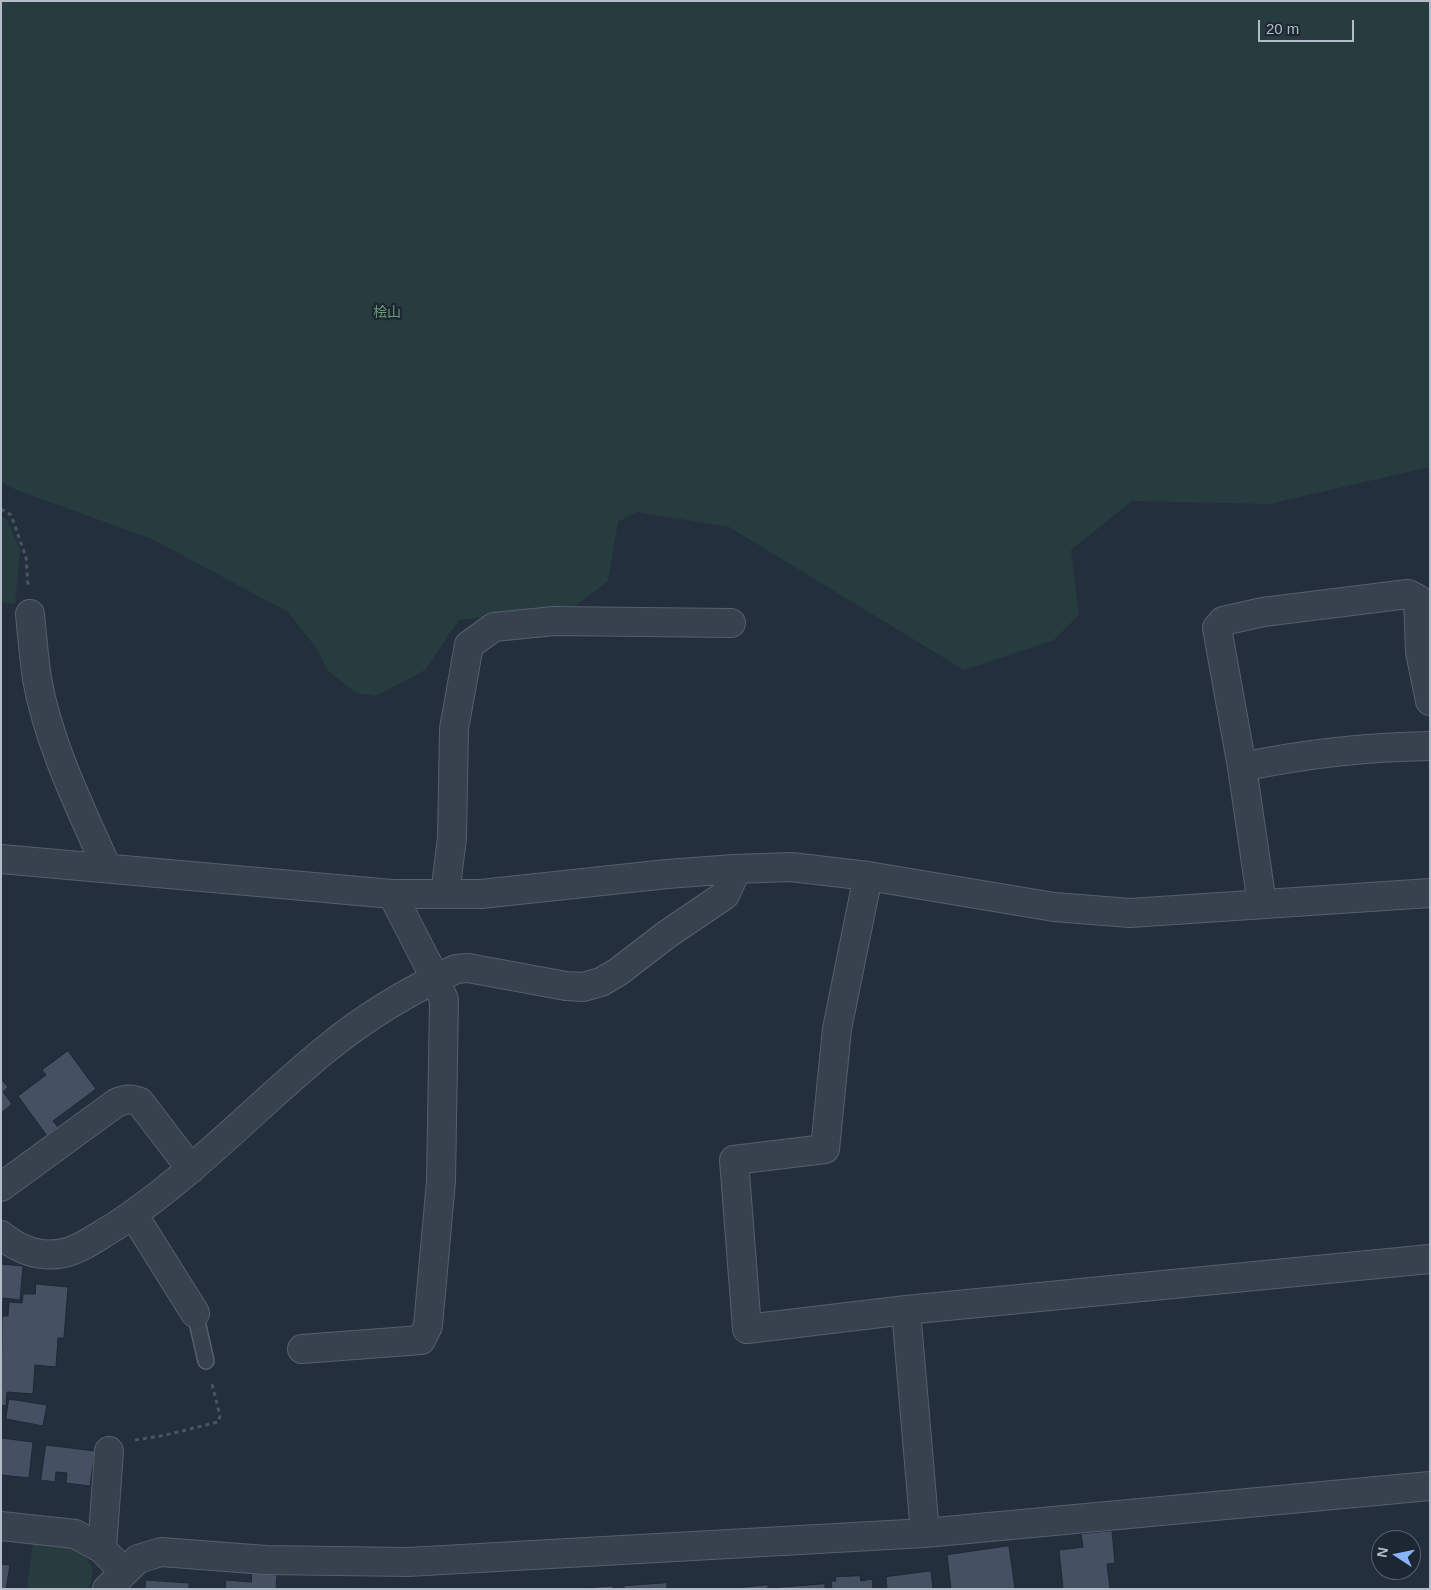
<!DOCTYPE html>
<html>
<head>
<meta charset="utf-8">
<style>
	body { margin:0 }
	#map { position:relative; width:1431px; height:1590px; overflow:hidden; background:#242f3e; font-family:Arial,sans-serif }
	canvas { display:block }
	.frame { position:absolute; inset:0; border:2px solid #b4bcc9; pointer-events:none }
	.north { position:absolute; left:1371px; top:1530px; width:50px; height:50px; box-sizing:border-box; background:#1d2633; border:1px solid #59626f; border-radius:50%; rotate:281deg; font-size:14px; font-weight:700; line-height:20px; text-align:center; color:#b4bcc9 }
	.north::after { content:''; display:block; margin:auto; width:18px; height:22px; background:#8ab4f8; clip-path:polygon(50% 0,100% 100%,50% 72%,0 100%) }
	.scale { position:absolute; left:1258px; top:20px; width:96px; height:22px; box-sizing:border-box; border:2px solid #b4bcc9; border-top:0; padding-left:6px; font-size:15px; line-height:18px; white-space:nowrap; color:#b4bcc9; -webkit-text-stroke:4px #1d2633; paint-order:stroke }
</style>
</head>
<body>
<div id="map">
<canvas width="1431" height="1590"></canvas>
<div class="frame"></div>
<div class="north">N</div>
<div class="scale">20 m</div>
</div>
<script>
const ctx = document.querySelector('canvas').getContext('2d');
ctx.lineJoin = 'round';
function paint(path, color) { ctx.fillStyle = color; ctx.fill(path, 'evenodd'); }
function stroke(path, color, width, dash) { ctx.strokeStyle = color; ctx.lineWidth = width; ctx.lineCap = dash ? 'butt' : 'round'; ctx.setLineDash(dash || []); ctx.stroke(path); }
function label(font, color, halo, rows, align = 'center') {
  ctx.font = font + ' Arial,"Noto Sans JP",sans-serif'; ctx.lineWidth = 4.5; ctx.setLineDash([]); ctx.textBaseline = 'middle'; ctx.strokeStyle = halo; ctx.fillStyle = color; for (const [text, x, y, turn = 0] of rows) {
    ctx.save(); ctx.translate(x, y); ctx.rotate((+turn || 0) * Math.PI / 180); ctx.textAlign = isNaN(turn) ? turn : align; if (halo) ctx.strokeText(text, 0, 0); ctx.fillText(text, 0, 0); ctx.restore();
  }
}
const green = new Path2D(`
	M1 1H1430V467L1269 504 1132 501 1071 550 1079 615 1054 640 964 670 729 527 637 512 618 522 608 581 574 607 459 620 425 670 376 696 356 693 328 671 317 649 288 612 152 539 19 491 1 482Z
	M1 516 6 518 20 550 15 604 1 602Z
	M33 1542 79 1549 93 1568 91 1584 87 1589H27Z`);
const building = new Path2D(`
	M68 1051 96 1089 53 1121 58 1127 47 1136 18 1096 46 1075 42 1070Z
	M1 1079 8 1087 3 1092 12 1104 1 1113Z
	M1 1264 23 1266 20 1300 3 1298V1302H1Z
	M36 1284 68 1287 64 1338H58L56 1367 35 1365 33 1394 7 1392 6 1406 1 1405 2 1316H8L9 1302 22 1303 23 1294H35Z
	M9 1399 47 1405 43 1426 6 1419Z
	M1 1438 33 1442 29 1478 1 1475Z
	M46 1445 95 1451 90 1486 66 1483 67 1473 56 1472 55 1482 41 1480Z
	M1112 1531 1115 1563 1107 1564 1110 1589H1063L1059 1550 1083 1547 1081 1534Z
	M1009 1546 1015 1589H951L947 1555Z
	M1 1564 10 1565 6 1589H1Z
	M931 1571 933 1589H887L886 1577Z
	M252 1573 277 1575 276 1589H225L226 1580 251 1582Z
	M860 1576 861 1581 872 1579 873 1589H832L831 1581H836L835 1577Z
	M146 1580 189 1583V1589H145Z
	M667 1583V1589H624V1586Z
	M825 1584V1589H772V1588Z
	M768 1585V1589H726Z
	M613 1586V1589H573Z`);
const path = new Path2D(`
	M1 509 11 515 26 557 28 585
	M135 1440 166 1435 218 1422 220 1416 212 1384`);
const lane = new Path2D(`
	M195 1313 206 1361`);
const street = new Path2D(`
	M30 614C32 636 34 657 37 679 49 745 80 807 107 868
	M1242 767 1217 628 1223 621 1263 612 1408 594 1418 599 1420 652 1430 701
	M1 859 392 894H481L667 874 734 869 791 867 868 876 1054 907 1130 913 1430 893
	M868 876 837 1029 825 1149 734 1160 747 1329 906 1310
	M445 894 452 838 454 729 469 645 494 627 554 621 731 623
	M1262 904 1242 767C1304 754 1367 747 1430 746
	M1 1187 116 1103C125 1099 130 1098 140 1102L191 1169
	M133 1214 195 1313
	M1 1235C19 1250 40 1258 64 1253 82 1249 98 1236 114 1227 191 1177 254 1108 325 1050 365 1017 410 990 456 969L468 968 566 986 583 987 601 982 618 972 666 935 725 895 732 880 734 869
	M302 1349 421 1340 428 1326 441 1181 444 1000 435 978 392 894
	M1 1526 75 1534 102 1549 124 1572
	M925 1533 906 1310 1430 1259
	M102 1549 109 1451
	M107 1589 138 1559 161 1552 266 1560 408 1562 925 1533 1430 1486`);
const parkNames = [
	["桧山",387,313]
];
paint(green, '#263c3f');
paint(building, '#455162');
stroke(building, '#1f2835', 1);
stroke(lane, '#565f6c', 18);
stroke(street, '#565f6c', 30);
stroke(path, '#44595c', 3, [4, 4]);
stroke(lane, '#38414e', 15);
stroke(street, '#38414e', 28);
label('14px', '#6b9a76', '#1d2633', parkNames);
</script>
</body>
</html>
